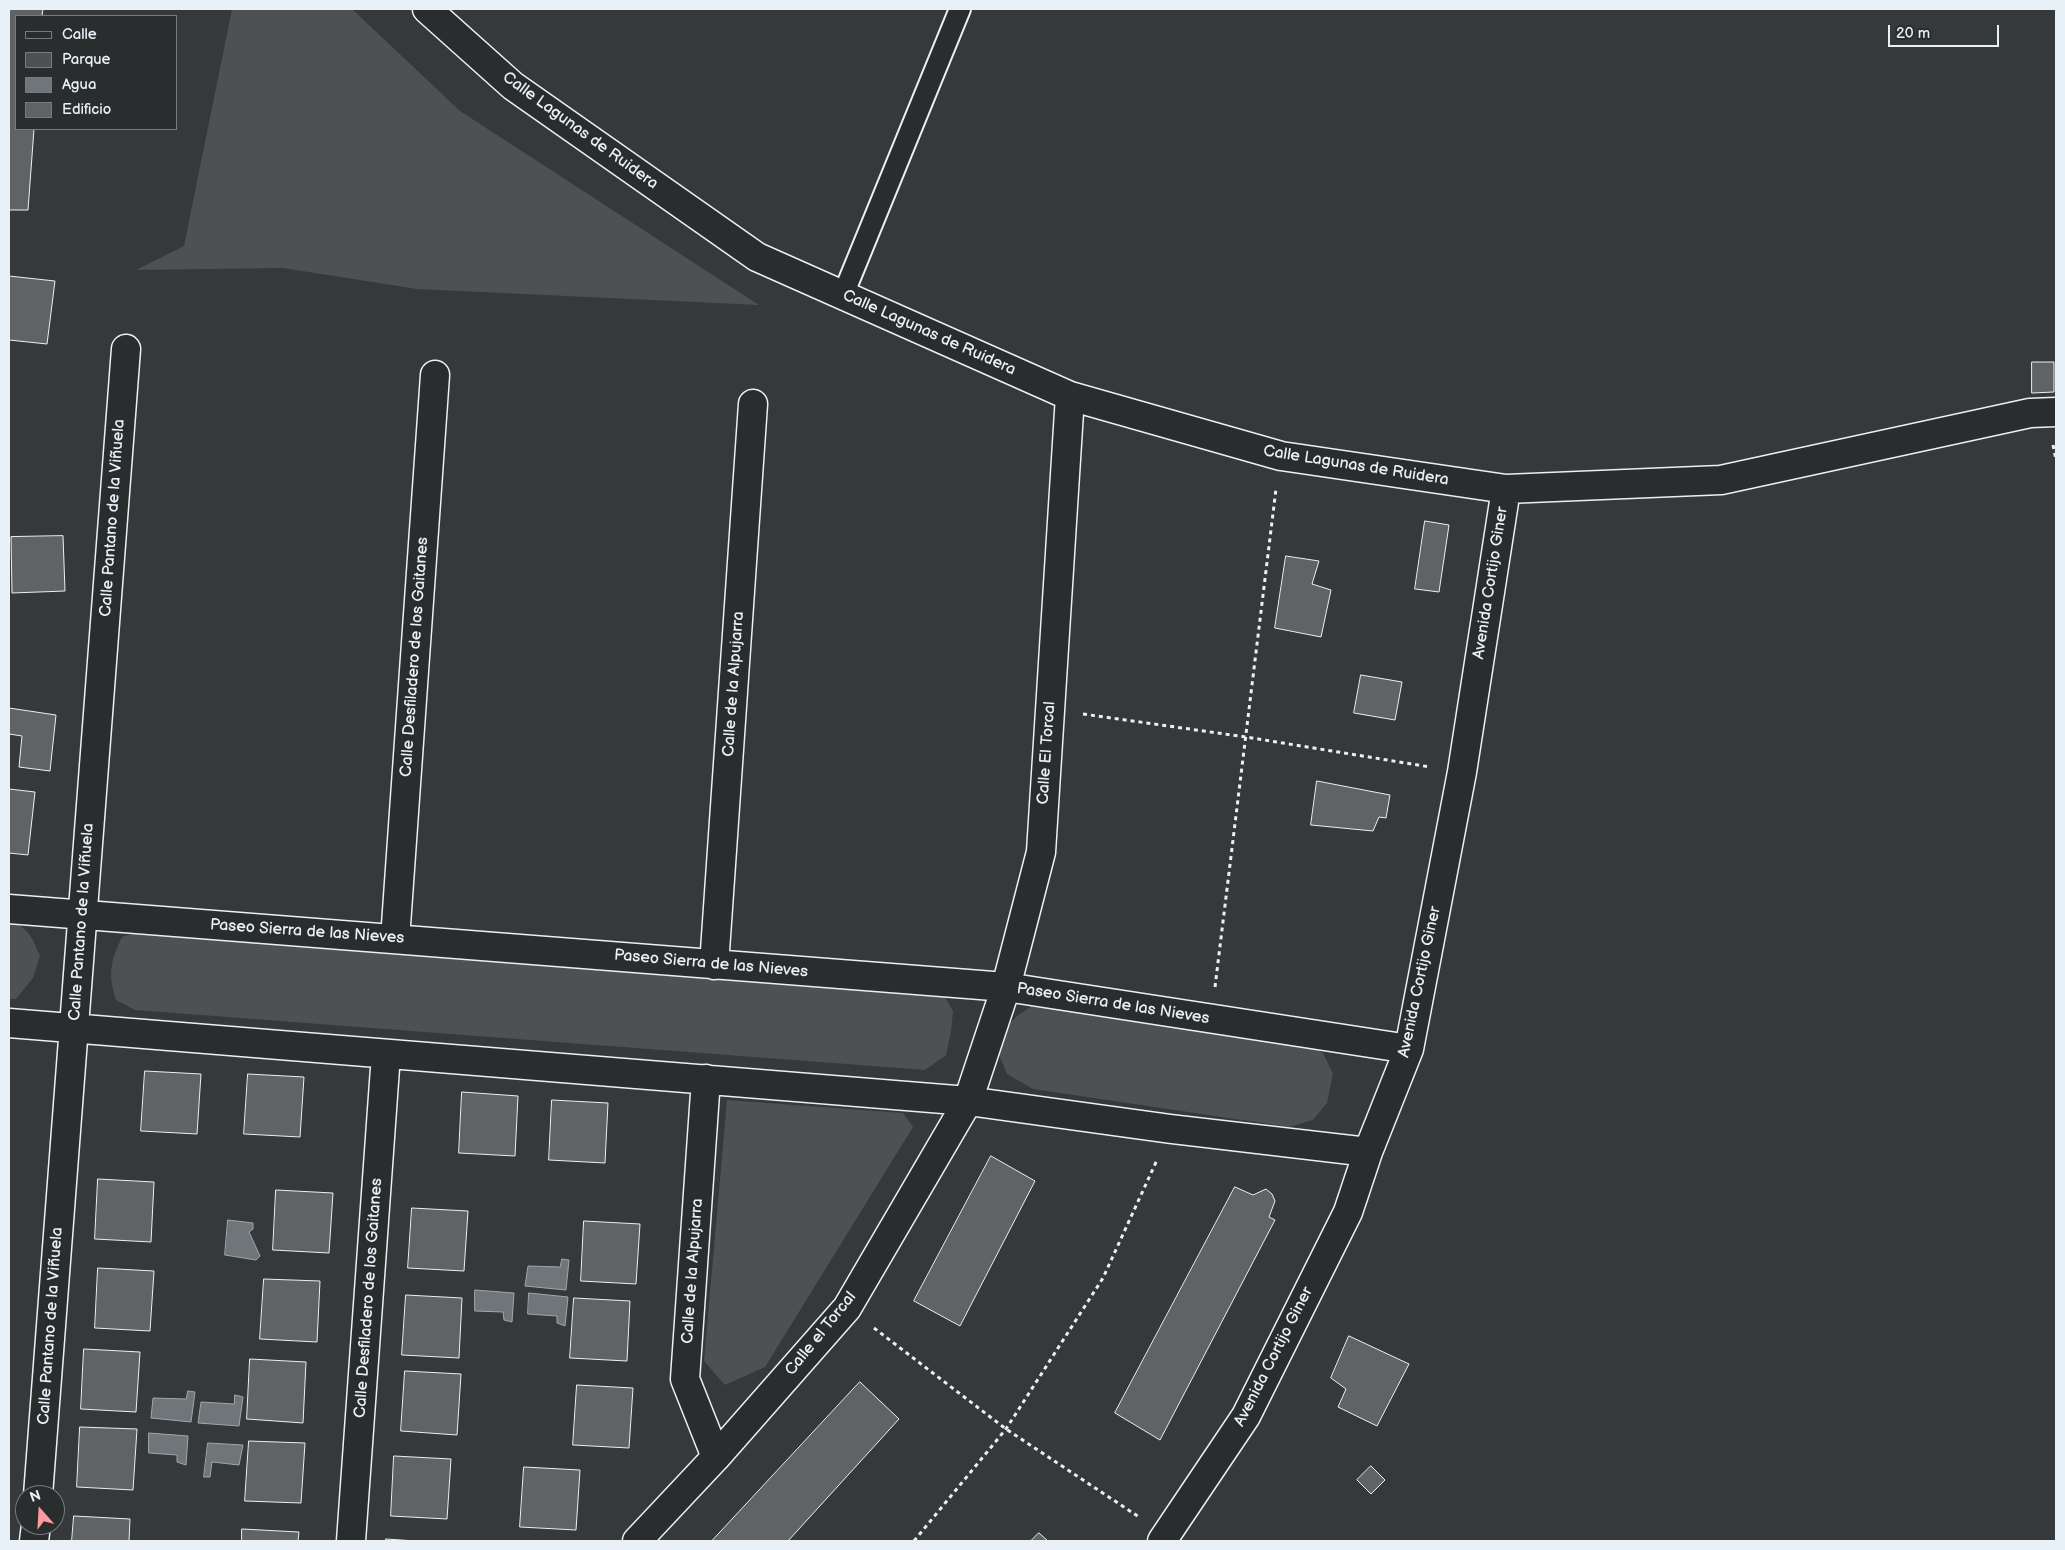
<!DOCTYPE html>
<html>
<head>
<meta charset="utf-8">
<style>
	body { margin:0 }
	#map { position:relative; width:2065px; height:1550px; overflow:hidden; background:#35393a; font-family:"Balsamiq Sans",sans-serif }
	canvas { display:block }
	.frame { position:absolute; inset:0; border:10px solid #e8f1f8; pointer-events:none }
	.legend { position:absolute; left:15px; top:15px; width:162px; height:115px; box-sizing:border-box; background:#2a2d2e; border:1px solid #767b7f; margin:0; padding:6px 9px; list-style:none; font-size:15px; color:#e8f1f8 }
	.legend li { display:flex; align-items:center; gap:10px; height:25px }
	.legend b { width:25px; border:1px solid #767b7f }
	.north { position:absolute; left:15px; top:1485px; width:50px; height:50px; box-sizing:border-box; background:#2a2d2e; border:1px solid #767b7f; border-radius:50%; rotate:341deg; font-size:14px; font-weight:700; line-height:20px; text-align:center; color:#e8f1f8 }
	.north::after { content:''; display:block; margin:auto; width:18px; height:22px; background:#ff9aa2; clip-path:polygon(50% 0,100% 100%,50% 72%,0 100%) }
	.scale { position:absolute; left:1888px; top:25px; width:111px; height:22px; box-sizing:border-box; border:2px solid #e8f1f8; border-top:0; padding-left:6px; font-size:15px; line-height:18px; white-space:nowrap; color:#e8f1f8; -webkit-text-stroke:4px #2a2d2e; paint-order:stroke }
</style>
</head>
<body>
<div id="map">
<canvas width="2065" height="1550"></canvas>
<div class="frame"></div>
<ul class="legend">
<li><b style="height:6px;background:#2a2d2e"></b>Calle</li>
<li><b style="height:14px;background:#4d5152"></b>Parque</li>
<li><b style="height:14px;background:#707579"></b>Agua</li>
<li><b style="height:14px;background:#5f6365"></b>Edificio</li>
</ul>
<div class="north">N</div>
<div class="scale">20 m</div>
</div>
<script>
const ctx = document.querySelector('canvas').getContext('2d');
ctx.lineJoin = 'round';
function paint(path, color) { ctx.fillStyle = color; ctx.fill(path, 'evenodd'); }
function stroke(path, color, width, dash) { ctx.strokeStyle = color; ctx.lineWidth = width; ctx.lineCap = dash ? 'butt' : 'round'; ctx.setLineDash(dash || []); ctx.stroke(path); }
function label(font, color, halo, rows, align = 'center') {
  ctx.font = font + ' "Balsamiq Sans",sans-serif'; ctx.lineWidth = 4; ctx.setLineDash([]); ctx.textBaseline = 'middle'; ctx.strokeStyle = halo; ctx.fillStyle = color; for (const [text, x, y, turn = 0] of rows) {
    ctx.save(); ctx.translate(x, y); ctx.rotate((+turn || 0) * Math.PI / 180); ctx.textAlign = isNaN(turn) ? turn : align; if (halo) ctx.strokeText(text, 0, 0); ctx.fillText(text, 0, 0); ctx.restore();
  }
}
const green = new Path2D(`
	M232 9H352L460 111 759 305 417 289 283 268 136 270 184 246Z
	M9 923C28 924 33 940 40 956L33 978 16 999H9Z
	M143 930 943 994 953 1011 951 1032 946 1055 925 1070 135 1010 116 1000C108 975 110 961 122 937Z
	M1032 1006 1301 1042 1323 1053 1333 1074 1327 1103 1313 1120 1289 1127 1033 1089 1007 1074 999 1055 1005 1029 1017 1016Z
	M727 1100 903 1113 913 1127 765 1367 725 1385 704 1361Z`);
const water = new Path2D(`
	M228 1220 253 1223V1229L249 1232 260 1256 256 1260 225 1255Z
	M562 1259 569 1260 566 1290 525 1286 528 1266 560 1267Z
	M475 1290 514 1293 512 1322 504 1320 503 1312 475 1311Z
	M529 1293 568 1297 565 1326 557 1323V1316L528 1314Z
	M188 1391 195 1392 191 1422 151 1418 153 1398 186 1399Z
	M235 1395 243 1397 239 1426 198 1423 201 1402 234 1404Z
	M149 1433 188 1436 186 1465 177 1462V1455L149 1453Z
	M208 1443 243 1445 239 1465 212 1462 210 1477H204Z`);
const building = new Path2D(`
	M9 9H43L42 16H16V129H34L28 210H9Z
	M9 276 55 281 47 344 9 340Z
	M2032 362H2054V392L2032 393Z
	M1425 521 1449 525 1439 592 1415 589Z
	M63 536 65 591 12 593 11 537Z
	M1286 556 1319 561 1312 584 1331 590 1321 637 1275 628Z
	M1361 675 1402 682 1395 720 1354 713Z
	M9 708 56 715 50 771 19 767 22 736 9 734Z
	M1317 781 1390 795 1386 818 1379 817 1373 831 1311 825Z
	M9 789 35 792 28 855 9 853Z
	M145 1071 201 1074 197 1134 141 1131Z
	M248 1074 304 1077 300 1137 244 1134Z
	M462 1092 518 1096 515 1156 459 1153Z
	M552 1100 608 1103 605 1163 549 1160Z
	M991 1156 1035 1181 960 1326 914 1301Z
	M98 1179 154 1182 151 1242 95 1239Z
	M1235 1187 1253 1195 1266 1189 1272 1194 1275 1201 1269 1217 1275 1220 1160 1440 1115 1413Z
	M276 1190 333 1193 329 1253 273 1250Z
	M412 1208 468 1211 464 1271 408 1268Z
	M584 1221 640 1224 636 1284 581 1281Z
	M98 1268 154 1271 150 1331 95 1328Z
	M264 1279 320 1281 317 1342 260 1339Z
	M406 1295 462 1298 459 1358 402 1355Z
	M574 1298 630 1301 627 1361 570 1358Z
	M1349 1336 1409 1364 1377 1426 1338 1407 1346 1389 1331 1378Z
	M84 1349 140 1352 136 1412 81 1409Z
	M250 1359 306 1362 303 1423 247 1419Z
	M405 1371 461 1374 457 1435 401 1431Z
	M860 1382 899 1419 788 1541H712Z
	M577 1385 633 1388 629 1448 573 1445Z
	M80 1427 137 1429 133 1490 77 1487Z
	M249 1441 305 1443 301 1503 245 1501Z
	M394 1456 451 1459 447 1519 391 1516Z
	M1371 1466 1385 1480 1371 1494 1357 1480Z
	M524 1467 580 1470 576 1530 520 1527Z
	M74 1516 130 1519 129 1541H72Z
	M242 1529 299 1532 298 1541H242Z
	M1039 1533 1048 1541H1031Z
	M386 1539 416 1541H386Z`);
const path = new Path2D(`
	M2053 445 2056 460
	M1083 714 1246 737 1430 767
	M1215 987 1276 489
	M874 1328 1006 1429 1139 1517
	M914 1541 1006 1429 1103 1278 1157 1160`);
const service = new Path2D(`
	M843 295 960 9`);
const minor = new Path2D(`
	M427 9 513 86 757 257 1070 396 1281 456 1506 489 1721 480 2030 413 2056 412
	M9 909 1006 987 1409 1049
	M395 939 435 375
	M714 965 753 404
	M9 1023 968 1101 1171 1129 1368 1152
	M706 1079 685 1379 716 1457
	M38 1495 126 349
	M34 1541 36 1525
	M351 1541 386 1054
	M637 1541 716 1457 847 1308 968 1101 1006 987 1041 852 1070 396
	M1162 1541 1246 1416 1348 1212 1368 1152 1409 1049 1462 772 1506 489`);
const streetNames = [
	["Calle Lagunas de Ruidera",580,131,36],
	["Calle Lagunas de Ruidera",929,333,24],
	["Calle Lagunas de Ruidera",1356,466,9],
	["Calle Pantano de la Viñuela",113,518,-86],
	["Avenida Cortijo Giner",1491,583,-81],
	["Calle Desfiladero de los Gaitanes",415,657,-86],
	["Calle de la Alpujarra",734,684,-86],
	["Calle El Torcal",1047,753,-86],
	["Calle Pantano de la Viñuela",82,922,-86],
	["Paseo Sierra de las Nieves",307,932,4],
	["Paseo Sierra de las Nieves",711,964,5],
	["Avenida Cortijo Giner",1420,982,-78],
	["Paseo Sierra de las Nieves",1113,1004,9],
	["Calle de la Alpujarra",693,1271,-86],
	["Calle Desfiladero de los Gaitanes",369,1298,-86],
	["Calle Pantano de la Viñuela",51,1326,-86],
	["Calle el Torcal",821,1334,-51],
	["Avenida Cortijo Giner",1274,1357,-63]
];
paint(green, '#4d5152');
paint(water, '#707579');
stroke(water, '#a0a7ac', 1);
paint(building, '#5f6365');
stroke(building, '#e8f1f8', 1);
stroke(service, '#e8f1f8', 24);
stroke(minor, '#e8f1f8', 31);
stroke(path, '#e8f1f8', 3, [4, 4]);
stroke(service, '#2a2d2e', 20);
stroke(minor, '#2a2d2e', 28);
label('16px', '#e8f1f8', '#2a2d2e', streetNames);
</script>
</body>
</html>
